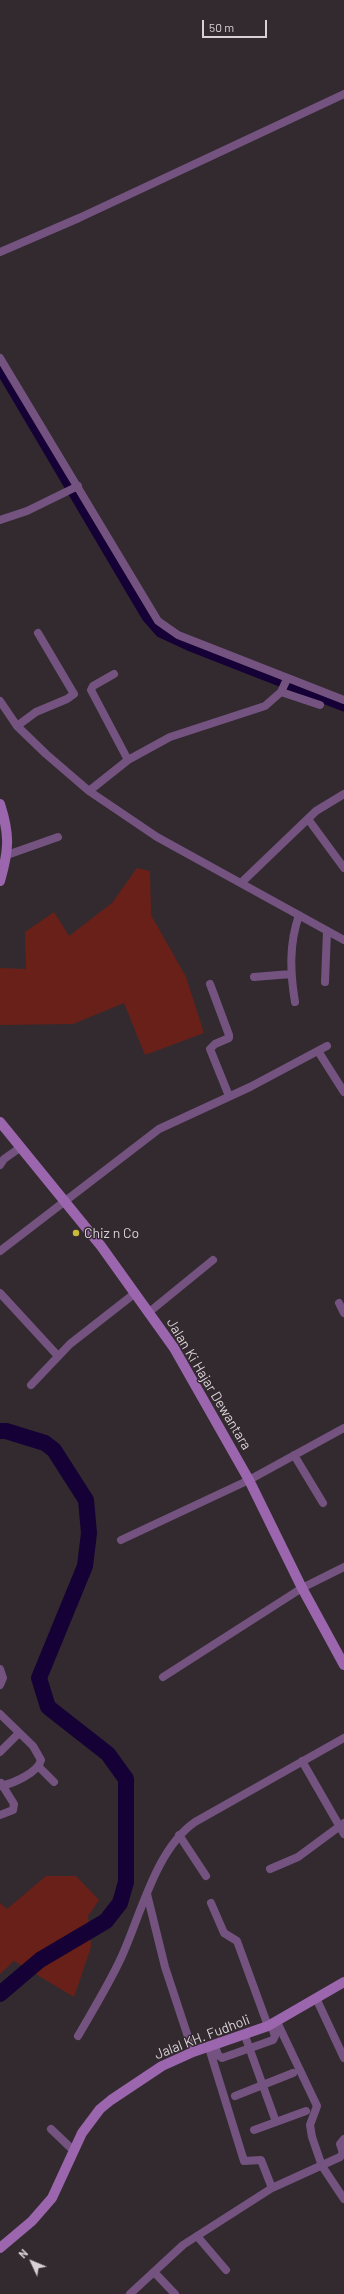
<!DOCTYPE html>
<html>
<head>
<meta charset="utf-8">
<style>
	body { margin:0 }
	#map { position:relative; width:344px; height:2294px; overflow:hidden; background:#332a30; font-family:Barlow,sans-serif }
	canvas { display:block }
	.north { position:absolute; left:12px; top:2242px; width:40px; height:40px; -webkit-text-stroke:3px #332a30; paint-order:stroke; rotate:314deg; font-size:11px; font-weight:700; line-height:16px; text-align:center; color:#d7d0d4 }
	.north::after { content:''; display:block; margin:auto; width:14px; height:18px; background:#d7d0d4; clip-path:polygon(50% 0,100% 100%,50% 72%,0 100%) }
	.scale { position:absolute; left:202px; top:20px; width:65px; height:18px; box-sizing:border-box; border:2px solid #d7d0d4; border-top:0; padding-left:5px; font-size:12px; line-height:14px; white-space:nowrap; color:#d7d0d4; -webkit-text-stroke:3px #332a30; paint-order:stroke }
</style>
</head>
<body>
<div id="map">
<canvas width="344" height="2294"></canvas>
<div class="north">N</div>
<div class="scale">50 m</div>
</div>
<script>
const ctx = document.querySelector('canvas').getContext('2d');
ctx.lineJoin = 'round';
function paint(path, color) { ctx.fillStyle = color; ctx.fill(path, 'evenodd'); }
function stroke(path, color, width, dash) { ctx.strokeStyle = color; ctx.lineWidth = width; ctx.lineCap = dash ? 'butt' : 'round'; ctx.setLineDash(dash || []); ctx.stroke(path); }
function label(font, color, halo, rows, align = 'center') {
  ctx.font = font + ' Barlow,sans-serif'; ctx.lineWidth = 3; ctx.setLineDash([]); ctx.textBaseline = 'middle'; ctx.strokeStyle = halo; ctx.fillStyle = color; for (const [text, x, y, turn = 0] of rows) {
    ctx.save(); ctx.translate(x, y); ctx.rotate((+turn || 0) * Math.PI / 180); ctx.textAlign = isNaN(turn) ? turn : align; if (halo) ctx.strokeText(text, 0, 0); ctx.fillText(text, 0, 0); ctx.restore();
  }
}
const green = new Path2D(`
	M137 868 150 871 151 915 186 977 204 1033 145 1055 124 1003 73 1024 0 1025V968L26 969 25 932 54 912 69 936 112 903Z
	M46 1876H76L99 1900 88 1916 91 1947 74 1997 14 1961 0 1974V1903L7 1909Z`);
const canal = new Path2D(`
	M0 370 146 617 160 633 188 646 344 707`);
const river = new Path2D(`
	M0 1431H6L45 1443 54 1450 86 1500 89 1533 85 1566 39 1678 48 1707 108 1754 126 1779V1882L120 1903 106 1921 40 1960 0 1994`);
const street = new Path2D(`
	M0 252 79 218 344 94
	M0 358 158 621 178 635 344 700
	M0 520 27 511 78 486
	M114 674 93 686 91 690 128 760
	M281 692 320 705
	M0 701 17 726 46 754 89 791 157 837 344 940
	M17 726 36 712 67 699 74 694 38 633
	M89 791 128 760 170 737 265 706 281 692 287 679
	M308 819 344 868
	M7 855 58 837
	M241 883 316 811 344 794
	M254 977 291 974
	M325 982 327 931
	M210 984 229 1035V1038L215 1044 210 1049 229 1096
	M295 1002C290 972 289 944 299 915
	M318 1051 344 1092
	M0 1165 4 1159 21 1147
	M0 1251 159 1129 250 1087 327 1046
	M0 1293 58 1356
	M339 1303 344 1313
	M148 1313 213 1260
	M31 1385 70 1344 134 1294
	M294 1455 323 1503
	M121 1540 249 1480 344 1428
	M0 1669 3 1678 0 1685
	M163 1677 302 1588 344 1567
	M0 1714 33 1746 41 1760C38 1773 12 1784 0 1786
	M0 1752 19 1733
	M302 1761 344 1834
	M38 1766 54 1782
	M0 1815 13 1810 14 1804 1 1783
	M179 1835 206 1876
	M270 1869 298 1857 344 1823
	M147 1894 165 1967 193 2052
	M211 1903 224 1933 237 1941 268 2026
	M316 1998 344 2058
	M277 2022 317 2106 310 2125 312 2137 322 2166 344 2199
	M78 2036C93 2010 109 1984 121 1958 141 1915 155 1850 195 1822L344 1738
	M245 2036 276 2122 306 2111
	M215 2046 218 2055 222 2058 273 2040 275 2036 271 2025
	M209 2048 244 2161 261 2160 272 2188
	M235 2096 293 2073
	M51 2129 74 2151
	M254 2130 276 2122
	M197 2236 226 2270
	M154 2272 175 2294
	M130 2294 183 2245 197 2236 272 2188 340 2157 343 2153 340 2144 344 2139`);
const secondary = new Path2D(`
	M0 804C10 835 9 850 0 881
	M0 1122 101 1246 174 1348 249 1480 302 1588 344 1665
	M0 2248 32 2221 52 2198 82 2133 100 2109 111 2100 162 2066 193 2052 268 2026 344 1982`);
const markers = [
	[76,1233,4,"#c9ba3a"]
];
const poiNames = [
	["Chiz n Co",84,1233]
];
const streetNames = [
	["Jalan Ki Hajar Dewantara",209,1384,59],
	["Jalal KH. Fudholi",202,2037,-21]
];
paint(green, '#692018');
stroke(canal, '#150135', 9);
stroke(river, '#150135', 16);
stroke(street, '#745380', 8);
stroke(secondary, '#9c66ae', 10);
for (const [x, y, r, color] of markers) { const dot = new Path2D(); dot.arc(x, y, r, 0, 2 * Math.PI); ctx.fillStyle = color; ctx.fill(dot); stroke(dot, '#332a30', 1.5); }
label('14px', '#d7d0d4', '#332a30', poiNames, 'left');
label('14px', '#d7d0d4', '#332a30', streetNames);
</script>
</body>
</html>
